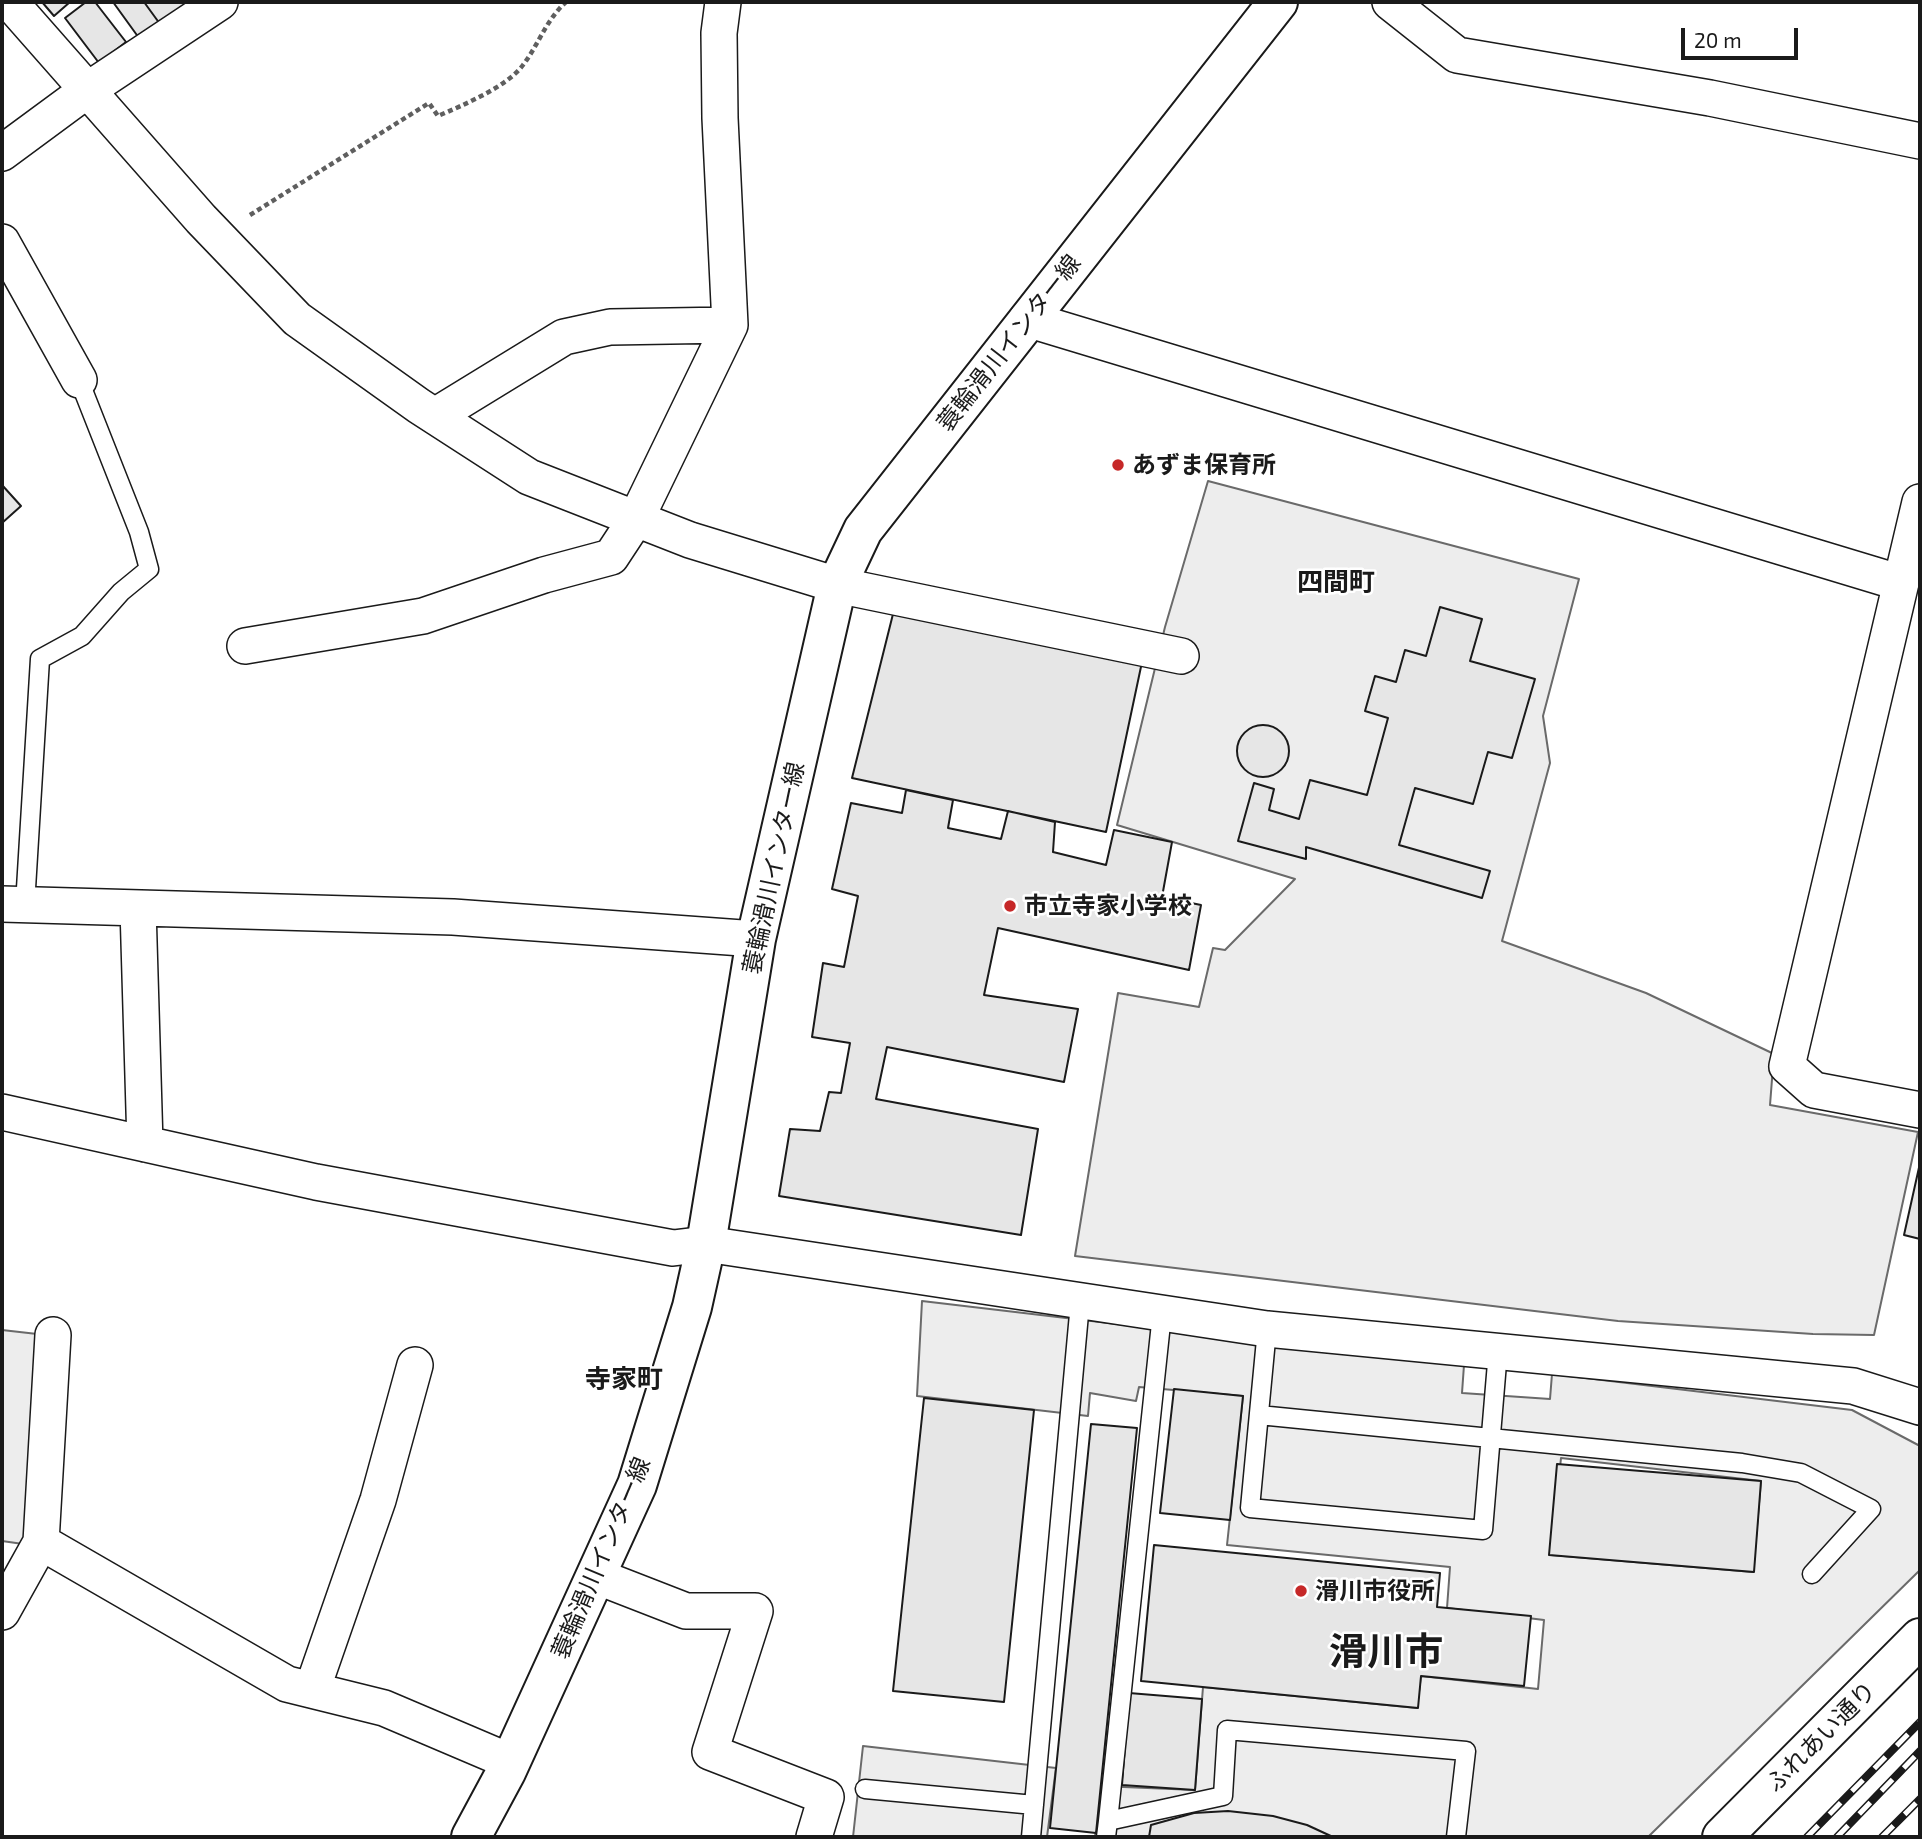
<!DOCTYPE html>
<html>
<head>
<meta charset="utf-8">
<style>
	body { margin:0 }
	#map { position:relative; width:1922px; height:1839px; overflow:hidden; background:#fff; font-family:"Exo 2",sans-serif }
	canvas { display:block }
	.frame { position:absolute; inset:0; border:4px solid #1a1a1a; pointer-events:none }
	.scale { position:absolute; left:1681px; top:28px; width:117px; height:32px; box-sizing:border-box; border:4px solid #1a1a1a; border-top:0; padding-left:9px; font-size:21px; line-height:24px; white-space:nowrap; color:#1a1a1a; -webkit-text-stroke:5px #fff; paint-order:stroke }
</style>
</head>
<body>
<div id="map">
<canvas width="1922" height="1839"></canvas>
<div class="frame"></div>
<div class="scale">20 m</div>
</div>
<script>
const ctx = document.querySelector('canvas').getContext('2d');
ctx.lineJoin = 'round';
function paint(path, color) { ctx.fillStyle = color; ctx.fill(path, 'evenodd'); }
function stroke(path, color, width, dash) { ctx.strokeStyle = color; ctx.lineWidth = width; ctx.lineCap = dash ? 'butt' : 'round'; ctx.setLineDash(dash || []); ctx.stroke(path); }
function label(font, color, halo, rows, align = 'center') {
  ctx.font = font + ' "Exo 2","Noto Sans JP",sans-serif'; ctx.lineWidth = 5; ctx.setLineDash([]); ctx.textBaseline = 'middle'; ctx.strokeStyle = halo; ctx.fillStyle = color; for (const [text, x, y, turn = 0] of rows) {
    ctx.save(); ctx.translate(x, y); ctx.rotate((+turn || 0) * Math.PI / 180); ctx.textAlign = isNaN(turn) ? turn : align; if (halo) ctx.strokeText(text, 0, 0); ctx.fillText(text, 0, 0); ctx.restore();
  }
}
const built = new Path2D(`
	M1208 481 1579 579 1543 716 1550 763 1502 941 1646 993 1774 1054 1770 1105 1918 1132 1874 1335 1813 1334 1618 1321 1075 1256 1118 993 1199 1007 1213 948 1225 950 1295 879 1117 825 1165 627Z
	M922 1301 1464 1365 1462 1393 1550 1399 1552 1374 1852 1410 1920 1446V1570L1648 1837H1095L1100 1786 1195 1790 1203 1687 1417 1708 1421 1676 1538 1689 1544 1620 1447 1608 1450 1567 1227 1545 1243 1396 1139 1387 1136 1401 1090 1393 1088 1416 917 1396ZM1561 1458 1761 1481 1753 1572 1551 1555Z
	M2 1330 46 1335 23 1544 2 1541Z
	M863 1746 1056 1768 1047 1837H853Z`);
const building = new Path2D(`
	M42 2H70L54 16Z
	M86 2H95L126 42 99 63 65 18Z
	M113 2H144L160 24 139 38Z
	M144 2H190L160 24Z
	M2 485 21 506 2 523Z
	M1440 607 1482 619 1470 661 1535 679 1512 758 1488 752 1473 804 1415 788 1399 845 1490 871 1482 898 1306 847V859L1238 841 1254 783 1274 789 1269 810 1299 819 1310 780 1367 795 1388 718 1365 711 1375 676 1396 682 1405 650 1426 656Z
	M894 610 1142 662 1106 832 852 778Z
	M1237 751a26 26 0 1 1 52 0a26 26 0 1 1-52 0Z
	M906 790 953 800 948 828 1001 839 1008 811 1055 822 1053 852 1106 865 1114 830 1172 842 1162 897 1201 905 1189 970 998 928 984 995 1078 1009 1064 1082 887 1047 876 1099 1038 1129 1021 1235 779 1196 790 1129 820 1131 829 1092 841 1093 850 1043 812 1037 823 963 844 967 858 896 832 889 851 803 902 813Z
	M1920 1163V1239L1904 1235Z
	M1174 1389 1243 1396 1230 1520 1160 1513Z
	M924 1398 1034 1410 1004 1702 893 1691Z
	M1091 1424 1137 1428 1096 1833 1050 1828Z
	M1557 1464 1761 1481 1754 1572 1549 1555Z
	M1154 1545 1440 1573 1437 1607 1531 1616 1524 1686 1421 1676 1418 1708 1141 1681Z
	M1129 1693 1202 1699 1195 1790 1122 1785Z
	M1228 1811 1273 1816 1307 1825 1333 1837H1149L1151 1825 1194 1813Z`);
const path = new Path2D(`
	M250 215 429 103 438 116C463 105 507 87 523 65 539 44 546 20 566 2`);
const service = new Path2D(`
	M25 905 40 659 82 636 121 592 149 569 139 532 79 380
	M1267 1329 1250 1508 1483 1530 1498 1351
	M1259 1415 1742 1463 1801 1473 1871 1509 1812 1574
	M865 1789 1034 1805
	M1108 1821 1162 1314
	M1031 1837 1080 1303
	M1106 1837 1108 1821 1223 1796 1227 1730 1466 1751 1456 1837`);
const minor = new Path2D(`
	M10 2 201 219 297 319 419 406 529 477 690 540 837 585 1181 656
	M1390 2 1457 55 1710 98 1920 141
	M2 153 86 91 220 2
	M2 242 79 380
	M1027 319 1901 583
	M435 416 564 337 610 327 730 325 720 118 719 33 723 2
	M1920 502 1787 1066 1814 1090 1920 1110
	M245 646 423 616 544 575 611 557 636 519 730 325
	M2 904 453 917 756 939
	M138 908 145 1144
	M2 1112 316 1182 673 1248 706 1244 1267 1329 1853 1386 1920 1407
	M41 1542 53 1335
	M596 1576 686 1611H755L710 1752 826 1797 814 1837
	M2 1612 41 1542 287 1684 384 1708 511 1762
	M312 1690 378 1500 415 1365`);
const tertiary = new Path2D(`
	M1722 1837 1920 1638`);
const primary = new Path2D(`
	M471 1837 506 1772 637 1485 692 1307 706 1244 756 939 837 585 863 530 1278 2`);
const rail = new Path2D(`
	M1807 1837 1920 1722
	M1837 1837 1920 1751
	M1882 1837 1920 1799`);
const markers = [
	[1118,465,7,"#c62828"],
	[1010,906,7,"#c62828"],
	[1301,1591,7,"#c62828"]
];
const streetNames = [
	["蓑輪滑川インター線",1009,343,-52],
	["蓑輪滑川インター線",774,868,-78],
	["蓑輪滑川インター線",601,1558,-67],
	["ふれあい通り",1821,1737,-45]
];
const poiNames = [
	["あずま保育所",1132,465],
	["市立寺家小学校",1024,906],
	["滑川市役所",1315,1591]
];
const neighbourhoodNames = [
	["四間町",1336,582],
	["寺家町",624,1379]
];
const townNames = [
	["滑川市",1386,1652]
];
paint(built, '#ededed');
stroke(built, '#6a6a6a', 2);
paint(building, '#e6e6e6');
stroke(building, '#1a1a1a', 2);
stroke(service, '#1a1a1a', 21);
stroke(minor, '#1a1a1a', 38);
stroke(tertiary, '#1a1a1a', 42);
stroke(primary, '#1a1a1a', 42);
stroke(path, '#5f5f5f', 4.5, [5, 3.5]);
stroke(service, '#fff', 18);
stroke(minor, '#fff', 35);
stroke(tertiary, '#fff', 38);
stroke(primary, '#fff', 38);
stroke(rail, '#1a1a1a', 8);
stroke(rail, '#fff', 5, [16]);
for (const [x, y, r, color] of markers) { const dot = new Path2D(); dot.arc(x, y, r, 0, 2 * Math.PI); ctx.fillStyle = color; ctx.fill(dot); stroke(dot, '#fff', 2.5); }
label('24px', '#1a1a1a', '#fff', streetNames);
label('bold 24px', '#1a1a1a', '#fff', poiNames, 'left');
label('bold 26px', '#1a1a1a', '#fff', neighbourhoodNames);
label('bold 38px', '#1a1a1a', '#fff', townNames);
</script>
</body>
</html>
